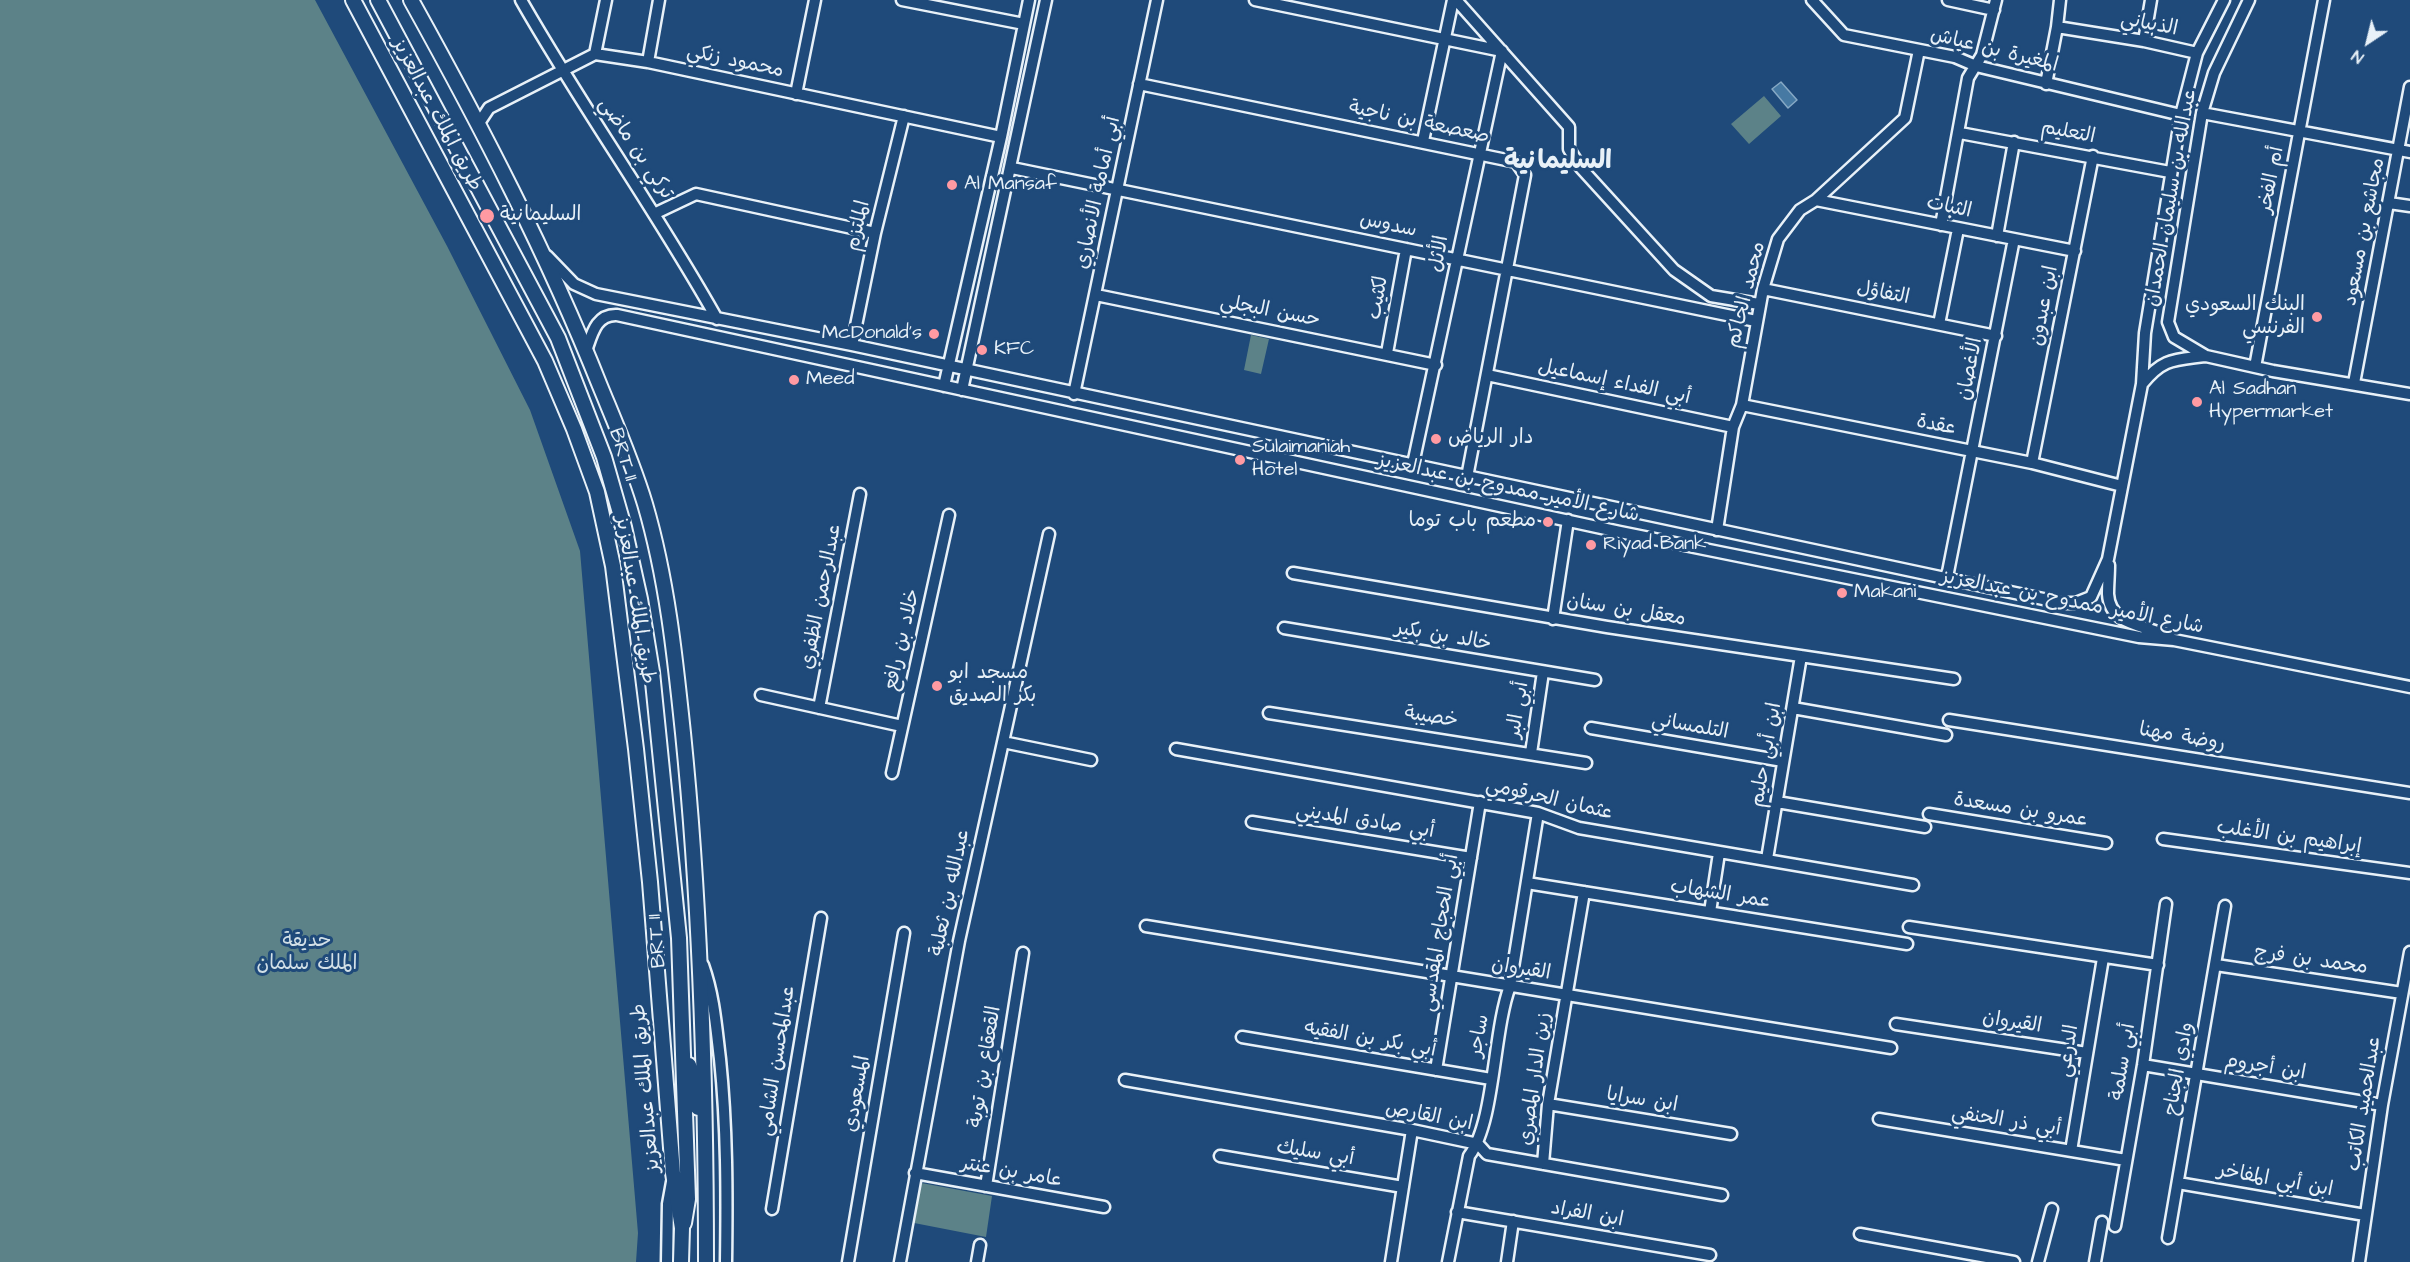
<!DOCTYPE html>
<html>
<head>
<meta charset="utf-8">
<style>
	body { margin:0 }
	#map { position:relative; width:2410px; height:1262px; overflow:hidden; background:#1f4a7a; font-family:"Architects Daughter",sans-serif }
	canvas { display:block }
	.north { position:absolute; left:2338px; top:12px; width:60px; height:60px; -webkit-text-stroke:4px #1f4a7a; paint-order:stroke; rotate:215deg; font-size:16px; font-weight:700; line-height:24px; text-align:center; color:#e8f1f8 }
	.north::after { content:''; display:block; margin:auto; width:21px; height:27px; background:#e8f1f8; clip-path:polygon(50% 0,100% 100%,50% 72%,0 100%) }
</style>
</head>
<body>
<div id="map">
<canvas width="2410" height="1262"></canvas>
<div class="north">N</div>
</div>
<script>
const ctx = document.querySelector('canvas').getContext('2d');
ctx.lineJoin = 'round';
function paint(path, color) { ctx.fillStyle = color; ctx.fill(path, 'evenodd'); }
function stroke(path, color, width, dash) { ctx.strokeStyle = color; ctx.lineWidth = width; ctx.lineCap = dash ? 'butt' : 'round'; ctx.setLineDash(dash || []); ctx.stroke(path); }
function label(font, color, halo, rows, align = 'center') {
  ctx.font = font + ' "Architects Daughter","Playpen Sans Arabic",sans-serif'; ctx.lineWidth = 6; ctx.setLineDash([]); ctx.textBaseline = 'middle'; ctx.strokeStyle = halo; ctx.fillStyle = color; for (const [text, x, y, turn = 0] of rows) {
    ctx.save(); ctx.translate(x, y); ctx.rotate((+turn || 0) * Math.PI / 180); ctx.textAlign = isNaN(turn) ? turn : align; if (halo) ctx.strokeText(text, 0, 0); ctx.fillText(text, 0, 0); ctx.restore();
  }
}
const green = new Path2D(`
	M0 0H315L447 246 530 410 580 551 638 1233 636 1262H0Z
	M1764 96 1781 116 1749 144 1731 124Z
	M1251 335 1269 339 1261 374 1244 370Z
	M916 1182 992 1196 986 1237 909 1222Z`);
const water = new Path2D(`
	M1781 82 1797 100 1788 108 1772 89Z`);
const minor = new Path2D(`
	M521 0C583 109 656 210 717 319
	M902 0 1024 24
	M1255 0 1502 51
	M1456 0 1569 127V149L1581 168 1674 270 1711 296 1759 304
	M1812 0 1844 35 1955 57 1976 66 2181 115
	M1948 0 1994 10
	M2249 0 2214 73 2202 113 2168 322 2174 337 2206 356 2273 371 2410 394
	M2057 27 2144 41 2197 53
	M2144 41 2151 0
	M595 54 606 0
	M648 62 659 0
	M1139 84 1516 162 1525 175 1467 477
	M2046 84 2057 27 2060 0
	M796 94 815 0
	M2202 113 2410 152
	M479 123 489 108 595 54 648 62 1001 137
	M1960 133 2170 172
	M1423 141 1453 0
	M1012 168 1756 321
	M1816 200 2075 251
	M2389 203 2410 206
	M656 213 696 194 875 233
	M1941 225 1968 78 1982 55 1996 0
	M1997 236 2014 142
	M547 256 574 284 596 294 852 345 2062 603H2076L2091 597 2108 559 2142 384 2145 333 2181 115 2197 53 2224 0
	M1763 289 1996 336
	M1096 295 1436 365
	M1939 324 1958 229
	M852 345 875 233 904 116
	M586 351C592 334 596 314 617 315L1620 532 2139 637 2174 640 2410 687
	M1387 353 1406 249
	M2255 367 2324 0
	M1487 375 1733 427
	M2354 383 2410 87
	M2142 384C2163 358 2174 360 2205 356
	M944 386 1001 137 1029 0
	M962 390 1046 0
	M1074 394 1157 0
	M1742 405 2032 463 2122 486
	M2032 463 2093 156
	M1413 464 1502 51
	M1717 530 1733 427 1742 405 1763 289 1778 239 1800 210 1816 200 1905 118 1919 50
	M2109 565C2109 575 2108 584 2108 594 2110 629 2152 624 2174 640
	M1293 573 1607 627 1954 679
	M1947 577 2014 239
	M1553 619 1568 520
	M1284 628 1595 680
	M761 695 902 726
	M819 708 860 494
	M1793 708 1946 735
	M1269 713 1586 763
	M1949 720 2410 793
	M1591 728 1783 761
	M1003 742 1091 760
	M1176 749 1538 813 1579 828 1913 885
	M1531 753 1543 672
	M892 773 949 515
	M1777 802 1925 827
	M1929 814 2106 843
	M1252 822 1471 858
	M2163 839 2410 873
	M1767 859 1801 656
	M1527 883 1907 944
	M1710 912 1719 853
	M1146 926 1891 1048
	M1909 927 2158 965
	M703 965C714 996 716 1026 720 1059 727 1127 727 1194 726 1262
	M2216 965 2402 993
	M1896 1024 2087 1053
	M1242 1037 1491 1079
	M2143 1065 2382 1105
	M1436 1070 1480 802
	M1125 1080 1412 1130 1478 1144 1487 1154 1722 1195
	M1548 1104 1731 1134
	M1879 1119 2126 1160
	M2071 1151 2103 958
	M1220 1156 1403 1187
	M1543 1164 1548 1104 1584 892
	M915 1173 1104 1207
	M2178 1183 2365 1215
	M986 1186 1023 953
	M772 1209 821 918
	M1457 1212 1710 1255
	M2115 1226 2143 1065 2166 904
	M1860 1234 2014 1262
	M2168 1238 2225 906
	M667 1262 668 1204 672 1182
	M848 1262 904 933
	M900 1262 959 941 1049 534
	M977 1262 980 1245
	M1391 1262 1412 1130
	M1448 1262 1469 1156C1495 1122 1493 1031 1510 986L1538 813
	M1507 1262 1513 1221
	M2038 1262 2052 1209
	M2095 1262 2102 1222
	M2359 1262 2382 1105 2410 952`);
const major = new Path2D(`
	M353 0 545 361 574 429 597 492 613 566 636 749 650 882 673 1173 682 1228 681 1262
	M378 0 558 338 604 457 624 527 640 599 652 672 679 938 688 1199 684 1223
	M411 0C481 126 547 253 600 386 616 425 633 464 645 504 667 579 675 656 683 733 701 909 706 1085 706 1262
	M689 1065 698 1108`);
const markers = [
	[952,185,6,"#ff9aa2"],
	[487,216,8,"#ff9aa2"],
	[2317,317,6,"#ff9aa2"],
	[934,334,6,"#ff9aa2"],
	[982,350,6,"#ff9aa2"],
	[794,380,6,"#ff9aa2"],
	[2197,402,6,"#ff9aa2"],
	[1436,439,6,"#ff9aa2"],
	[1240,460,6,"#ff9aa2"],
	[1548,522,6,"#ff9aa2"],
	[1591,545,6,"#ff9aa2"],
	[1842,593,6,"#ff9aa2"],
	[937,686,6,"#ff9aa2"]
];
const streetNames = [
	["الذبياني",2149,25,11],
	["المغيرة بن عياش",1994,51,14],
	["محمود زنكي",735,62,12],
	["طريق الملك عبدالعزيز",436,115,62],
	["صعصعة بن ناجية",1419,123,12],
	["التعليم",2068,133,11],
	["تركي بن ماضي",635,149,56],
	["أم الفخر",2272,180,-79],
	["أبي أمامة الأنصاري",1099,193,-78],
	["عبدالله بن سليمان الحمدان",2172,198,-80],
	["الثبات",1949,208,12],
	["الملتزم",859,226,-77],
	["سدوس",1388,226,12],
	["مجاشع بن مسعود",2365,232,-79],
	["الأثل",1440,254,-80],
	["التفاؤل",1883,294,11],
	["محمد الحاكم",1747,295,-76],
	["لكثيب",1379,298,-80],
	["ابن عبدون",2045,306,-79],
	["حسن البجلي",1270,312,11],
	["الأغصان",1971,369,-79],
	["أبي الفداء إسماعيل",1614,383,12],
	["عقدة",1936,426,11],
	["BRT 11",622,455,72],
	["شارع الأمير ممدوح بن عبدالعزيز",1508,489,12],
	["عبدالرحمن الظفري",822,597,-79],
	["طريق الملك عبدالعزيز",634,600,81],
	["شارع الأمير ممدوح بن عبدالعزيز",2072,603,11],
	["معقل بن سنان",1626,611,9],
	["خالد بن بكير",1443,637,10],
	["خلاد بن رافع",903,640,-77],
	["أبي البر",1519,710,-81],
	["خصيبة",1431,718,9],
	["التلمساني",1690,727,10],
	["روضة مهنا",2182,738,10],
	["ابن أبي حليم",1767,755,-80],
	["عثمان الحرقومي",1549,800,13],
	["عمرو بن مسعدة",2021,811,9],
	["أبي صادق المديني",1365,822,9],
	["إبراهيم بن الأغلب",2289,838,8],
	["عبدالله بن ثعلبة",951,893,-78],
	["عمر الشهاب",1720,895,9],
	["أبي الحجاج المقدسي",1441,933,-81],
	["BRT 11",658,941,-95],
	["محمد بن فرج",2311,961,8],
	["القيروان",1521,970,9],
	["القيروان",2012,1023,9],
	["ساجر",1480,1036,-80],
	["أبي بكر بن الفقيه",1370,1040,10],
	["الدرعي",2069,1051,-81],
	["عبدالمحسن الشامي",778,1061,-81],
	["أبي سلمة",2124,1062,-81],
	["القعقاع بن توبة",986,1067,-81],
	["ابن أجروم",2265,1068,9],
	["وادي الجناح",2180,1069,-80],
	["زين الدار المصري",1536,1079,-82],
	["طريق الملك عبدالعزيز",647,1088,-95],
	["المسعودي",858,1094,-80],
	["ابن سرايا",1642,1101,9],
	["عبدالحميد الكاتب",2365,1104,-81],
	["ابن القارص",1429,1117,11],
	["أبي ذر الحنفي",2006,1122,9],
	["أبي سليك",1315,1154,9],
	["عامر بن عنتر",1012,1173,10],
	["ابن أبي المفاخر",2275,1181,10],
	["ابن الفراد",1587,1215,10]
];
const poiNames = [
	["Al Mansaf",964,185],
	["السليمانية",500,216],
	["البنك السعودي",2305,306,"right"],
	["الفرنسي",2305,329,"right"],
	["McDonald's",922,334,"right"],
	["KFC",994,350],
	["Meed",806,380],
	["Al Sadhan",2209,390],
	["Hypermarket",2209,413],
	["دار الرياض",1448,439],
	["Sulaimaniah",1252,448],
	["Hotel",1252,471],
	["مطعم باب توما",1536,522,"right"],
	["Riyad Bank",1603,545],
	["Makani",1854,593],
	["مسجد ابو",949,674],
	["بكر الصديق",949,697]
];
const parkNames = [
	["حديقة",307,942],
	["الملك سلمان",307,965]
];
const districtNames = [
	["السليمانية",1558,163]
];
paint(green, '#5c8288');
paint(water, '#4679a3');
stroke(water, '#87a9c5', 1.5);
stroke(minor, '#e8f1f8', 15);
stroke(major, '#e8f1f8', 18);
stroke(minor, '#1f4a7a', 10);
stroke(major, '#1f4a7a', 14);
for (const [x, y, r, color] of markers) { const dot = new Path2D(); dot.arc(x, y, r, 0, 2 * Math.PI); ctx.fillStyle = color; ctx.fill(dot); stroke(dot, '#1f4a7a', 2); }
label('20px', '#e8f1f8', '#1f4a7a', streetNames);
label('20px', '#e8f1f8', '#1f4a7a', poiNames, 'left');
label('20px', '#d3e0e7', '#1f4a7a', parkNames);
label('bold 26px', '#e8f1f8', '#1f4a7a', districtNames);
</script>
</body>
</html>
